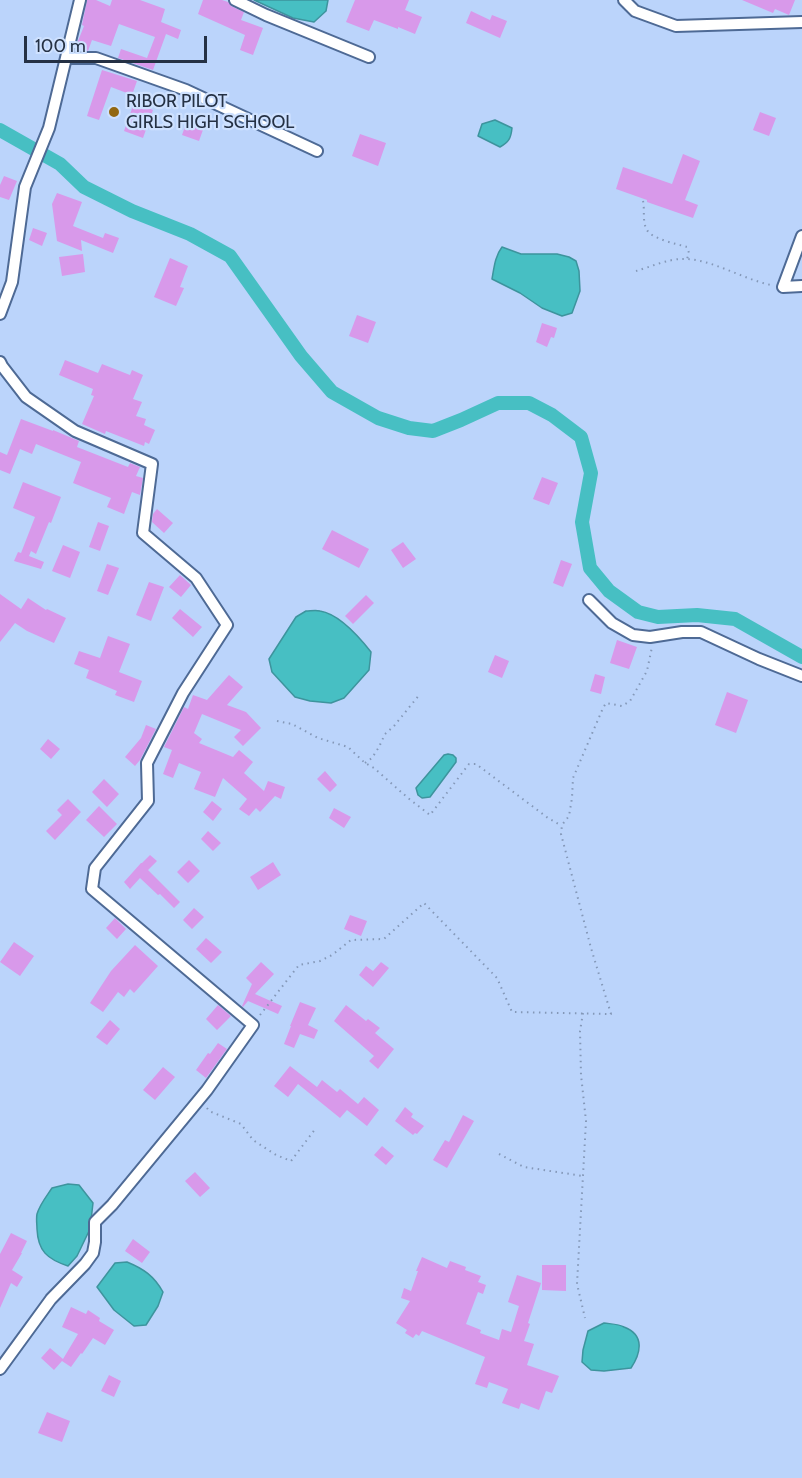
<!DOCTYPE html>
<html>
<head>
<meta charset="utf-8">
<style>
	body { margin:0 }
	#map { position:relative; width:802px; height:1478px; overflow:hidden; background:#bbd4fb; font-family:Cabin,sans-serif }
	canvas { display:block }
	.scale { position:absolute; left:24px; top:36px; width:183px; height:27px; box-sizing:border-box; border:3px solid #253144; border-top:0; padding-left:8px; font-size:18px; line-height:21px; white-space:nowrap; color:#253144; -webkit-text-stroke:4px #cee1ff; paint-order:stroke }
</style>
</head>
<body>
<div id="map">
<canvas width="802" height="1478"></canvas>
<div class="scale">100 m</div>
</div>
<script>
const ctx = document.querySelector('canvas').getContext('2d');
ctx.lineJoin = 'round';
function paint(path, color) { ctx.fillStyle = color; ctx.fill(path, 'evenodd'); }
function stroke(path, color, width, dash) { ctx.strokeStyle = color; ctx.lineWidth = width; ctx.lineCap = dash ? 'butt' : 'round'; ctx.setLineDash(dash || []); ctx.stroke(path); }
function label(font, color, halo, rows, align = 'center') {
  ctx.font = font + ' Cabin,sans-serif'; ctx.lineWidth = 4.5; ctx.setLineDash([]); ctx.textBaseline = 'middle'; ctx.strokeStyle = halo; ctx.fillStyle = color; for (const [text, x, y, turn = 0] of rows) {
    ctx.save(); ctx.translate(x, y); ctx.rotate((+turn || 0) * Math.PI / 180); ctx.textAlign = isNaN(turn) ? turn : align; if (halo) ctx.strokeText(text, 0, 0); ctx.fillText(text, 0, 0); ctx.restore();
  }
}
const water = new Path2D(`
	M254 0H328L326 11 314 22 293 18Z
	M495 120 512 128C511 138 509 142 500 147L478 136 482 124Z
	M502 247 521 254H557L569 257 576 261 579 271 580 291 572 313 562 316 542 308 520 293 492 279C494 268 495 256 502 247Z
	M306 611C310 611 316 610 320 611 339 614 360 638 371 652L369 670 344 698 331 703 310 701 295 697 272 672 269 659 296 617Z
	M448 754 453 755 456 758V762L430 797 422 798 418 795 416 788 444 755Z
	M68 1184 79 1185 93 1203 90 1229 77 1256 68 1266C47 1259 38 1251 37 1229 37 1224 36 1219 37 1214 40 1204 46 1197 52 1188Z
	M127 1262C144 1269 154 1276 163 1292L158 1306 146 1325 134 1326 114 1310 97 1287 115 1263Z
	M604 1323C611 1324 619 1324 624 1327 645 1335 641 1353 631 1368L604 1371 591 1370 582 1362 583 1350 588 1331Z`);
const canal = new Path2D(`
	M0 130 60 164 84 187 132 211 190 234 230 256 301 356 332 392 378 418 409 428 433 431 461 420 498 403H529L552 415 581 437 591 473 582 522 590 568 609 591 638 612 658 617 697 615 735 619 802 657`);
const building = new Path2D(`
	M87 0H96L110 6 112 0H140L165 9 161 22 181 30 178 39 166 34 153 70 118 58 121 49 147 58 155 37 119 24 111 46 92 40 88 51 76 46 84 26 82 25Z
	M203 0H222L228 2 231 6 244 12 241 20 263 28 253 55 240 50 245 35 198 14Z
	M355 0H409L405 10 422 17 415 34 398 27V29L374 20 369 31 346 22Z
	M742 0H795L789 15 775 9 773 13Z
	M471 11 490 20 492 15 507 21 500 38 466 23Z
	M102 70 137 81 132 95 111 87 99 120 87 116Z
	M134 103 153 110 143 138 124 131Z
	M760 112 776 118 769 136 753 130Z
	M187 121 204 127 199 141 182 135Z
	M360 134 386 143 378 166 352 156Z
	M683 154 700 161 685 200 698 205 693 218 647 202V200L616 189 623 167 672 184Z
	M4 176 17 181 9 200 0 197V185Z
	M57 193 82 202 73 226 103 238 105 233 119 238 113 253 81 240 82 251 57 241 52 204Z
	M33 228 47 233 42 246 29 240Z
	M83 254 85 272 62 276 59 257Z
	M170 258 188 266 180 287 184 288 176 306 154 297Z
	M357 315 376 322 368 343 349 336Z
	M542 323 557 328 554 338 551 337 547 347 536 342Z
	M65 360 98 373 102 364 130 375 132 370 143 375 133 399 142 402 136 416 146 419 144 425 155 430 149 444 145 442 144 446 106 431 105 434 82 424 94 396 91 395 93 389 59 375Z
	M21 419 53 431V430L79 441 77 447 128 467 130 463 140 467 136 476 143 478 140 495 132 492 124 514 107 507 111 498 73 483 81 462 36 444 32 454 20 449 10 474 0 470V452L7 455Z
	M542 477 558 483 549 505 533 499Z
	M23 482 61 497 51 523 49 522 36 554 31 551 29 556 44 562 41 569 14 561 18 552 21 553 35 517 13 508Z
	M157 509 173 523 164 533 152 522 153 514Z
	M98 522 109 526 100 551 89 547Z
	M332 530 369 549 359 568 322 549Z
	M403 542 416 559 403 568 391 550Z
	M63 545 80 552 70 578 52 571Z
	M561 560 572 564 563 587 553 583Z
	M107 564 119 568 108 595 97 591Z
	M180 575 191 585 181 597 169 587Z
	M149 582 164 587 151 621 136 615Z
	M0 594 21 609 28 598 46 610 47 609 66 618 54 643 27 631 15 623 0 642Z
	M366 595 374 603 353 624 345 616Z
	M180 609 202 627 193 637 172 618Z
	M108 636 130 644 119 672 142 681 134 702 115 695 117 691 86 678 89 670 74 664 79 651 100 658Z
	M617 640 637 647 629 669 610 663Z
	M495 655 509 661 502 678 488 672Z
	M595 674 605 677 601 694 590 691Z
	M229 675 243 687 227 705 246 712 261 728 243 746 234 737 241 730 202 714 194 733 202 739 199 743 233 757 239 750 253 762 244 773 264 791 268 781 285 787 281 799 275 796 260 812 256 808 249 816 239 809 247 799 223 778 215 797 194 789 201 772 179 763 173 778 163 774 172 750 164 747 184 707 188 709 193 695 207 700Z
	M727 692 748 700 736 733 715 725Z
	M146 725 156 729 140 760 135 766 125 757 141 738Z
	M48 739 60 749 51 759 40 749Z
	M325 771 337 785 330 792 317 779Z
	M104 779 119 794 107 807 92 792Z
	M68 799 81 812 55 840 46 831 62 815 57 810Z
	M212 801 222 809 213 821 203 812Z
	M99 806 117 824 104 837 86 820Z
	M334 808 351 817 344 828 329 818Z
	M208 831 221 843 213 851 201 839Z
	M150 855 157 861 148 870 180 902 174 908 160 894 158 895 140 878 130 889 124 882 141 863H142Z
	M189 860 200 871 188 883 177 872Z
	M273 862 281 875 258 890 250 877Z
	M194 908 204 917 192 929 183 920Z
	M350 915 367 921 361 936 344 929Z
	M115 918 126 929 117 939 106 928Z
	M206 938 222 952 211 963 196 949Z
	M14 942 34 956 20 976 0 962Z
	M135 945 158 966 134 993 130 989 124 997 118 992 103 1012 90 1003 111 971Z
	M261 962 274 974 255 994 282 1006 278 1014 248 1001 243 1007 242 1006 252 984 246 978Z
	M381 962 389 968 373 987 359 975 366 966 373 971Z
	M300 1002 316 1008 308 1025 318 1030 314 1039 300 1034 294 1048 284 1044 291 1026H290Z
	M218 1005 231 1016 217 1030 206 1019Z
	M346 1005 366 1021 368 1019 380 1028 375 1033 394 1049 378 1069 369 1061 374 1056 334 1021Z
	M110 1020 120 1029 107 1045 96 1037Z
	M218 1043 227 1049 206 1078 196 1070 208 1053 210 1054Z
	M290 1066 317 1087 322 1080 337 1092 340 1089 358 1104 364 1097 379 1110 367 1126 347 1110 340 1118 298 1084 288 1097 274 1086Z
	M163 1067 175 1077 155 1100 143 1090Z
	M405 1107 413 1114 411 1117 424 1126 417 1134 415 1133 413 1135 395 1121Z
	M463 1115 474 1121 447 1168 433 1160 445 1140 449 1142Z
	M382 1146 394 1156 386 1165 374 1155Z
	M195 1172 210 1188 200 1197 185 1181Z
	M11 1233 27 1241 21 1253H22L12 1270 23 1277 17 1287 11 1283 0 1308V1254Z
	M133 1239 150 1252 142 1263 125 1251Z
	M422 1257 447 1268 450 1261 466 1267 465 1270 481 1276 478 1282 486 1285 483 1294 478 1292 466 1324 481 1330 480 1333 499 1340 502 1329 511 1332 519 1306 508 1302 517 1275 541 1283 528 1323 530 1324 524 1341 534 1344 527 1365 559 1376 552 1393 546 1391 539 1410 521 1403 519 1409 502 1403 508 1389 489 1382 487 1388 475 1384 485 1357 422 1331 419 1336 416 1334 413 1338 405 1333 407 1330 396 1323 410 1301 401 1298 404 1288 411 1291 418 1271H416Z
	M542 1265H566V1291L542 1290Z
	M71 1307 86 1314 88 1310 100 1318 99 1321 114 1330 105 1345 93 1338 82 1354 81 1353 71 1367 62 1361 54 1370 41 1358 50 1348 63 1359 78 1334 62 1327Z
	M109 1375 121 1381 114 1397 101 1391Z
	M47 1412 70 1421 62 1442 38 1433Z`);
const path = new Path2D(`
	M643 201C645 209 642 222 647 230 652 239 677 244 687 247L689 253 687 259
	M636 271C650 267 668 259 682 259 710 258 742 279 771 285
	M277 721 292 724 318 738 348 747 365 763 374 768 408 798 430 815 469 764H476L548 818 560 825
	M365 763 372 758 379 747 385 734 394 726 420 694
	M583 1013 580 1031 581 1075 586 1121 577 1284 585 1318
	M260 1015 299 965 320 961 332 955 351 940 384 939 424 903 497 978 512 1012 611 1014 591 948 561 834 562 825 569 816 572 798 573 778 603 708 606 703 622 706 630 701 647 671 652 647
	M207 1108 209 1111 241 1124 253 1140 276 1155 291 1161 316 1128
	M499 1154 524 1167 583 1176`);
const street = new Path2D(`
	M235 0 266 15 369 57
	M624 0 635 11 676 26 802 22
	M67 58H96L186 90 317 151
	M802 236 783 287 802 286
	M0 314 12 282 25 187 49 128 80 0
	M0 362 2 366 26 397 75 431 152 464 143 533 196 578 227 625 183 693 147 763 148 801 95 868 92 889 253 1025 207 1090 112 1205 95 1222V1242L93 1253 85 1264 51 1299 0 1369
	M589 600 612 623 633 635 650 637 682 632H701L759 659 802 676`);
const markers = [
	[114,112,6,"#926711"]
];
const poiNames = [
	["RIBOR PILOT",126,102],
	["GIRLS HIGH SCHOOL",126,123]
];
paint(water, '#47bfc3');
stroke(water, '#3d949d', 1.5);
stroke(canal, '#47bfc3', 14);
paint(building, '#d899ea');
stroke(street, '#4e6a95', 14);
stroke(path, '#8498b8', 2, [1.5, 4.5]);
stroke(street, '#fff', 10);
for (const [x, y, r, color] of markers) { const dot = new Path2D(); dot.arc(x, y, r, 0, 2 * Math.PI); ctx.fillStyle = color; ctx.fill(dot); stroke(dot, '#cee1ff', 2); }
label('18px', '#253144', '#cee1ff', poiNames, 'left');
</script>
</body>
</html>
